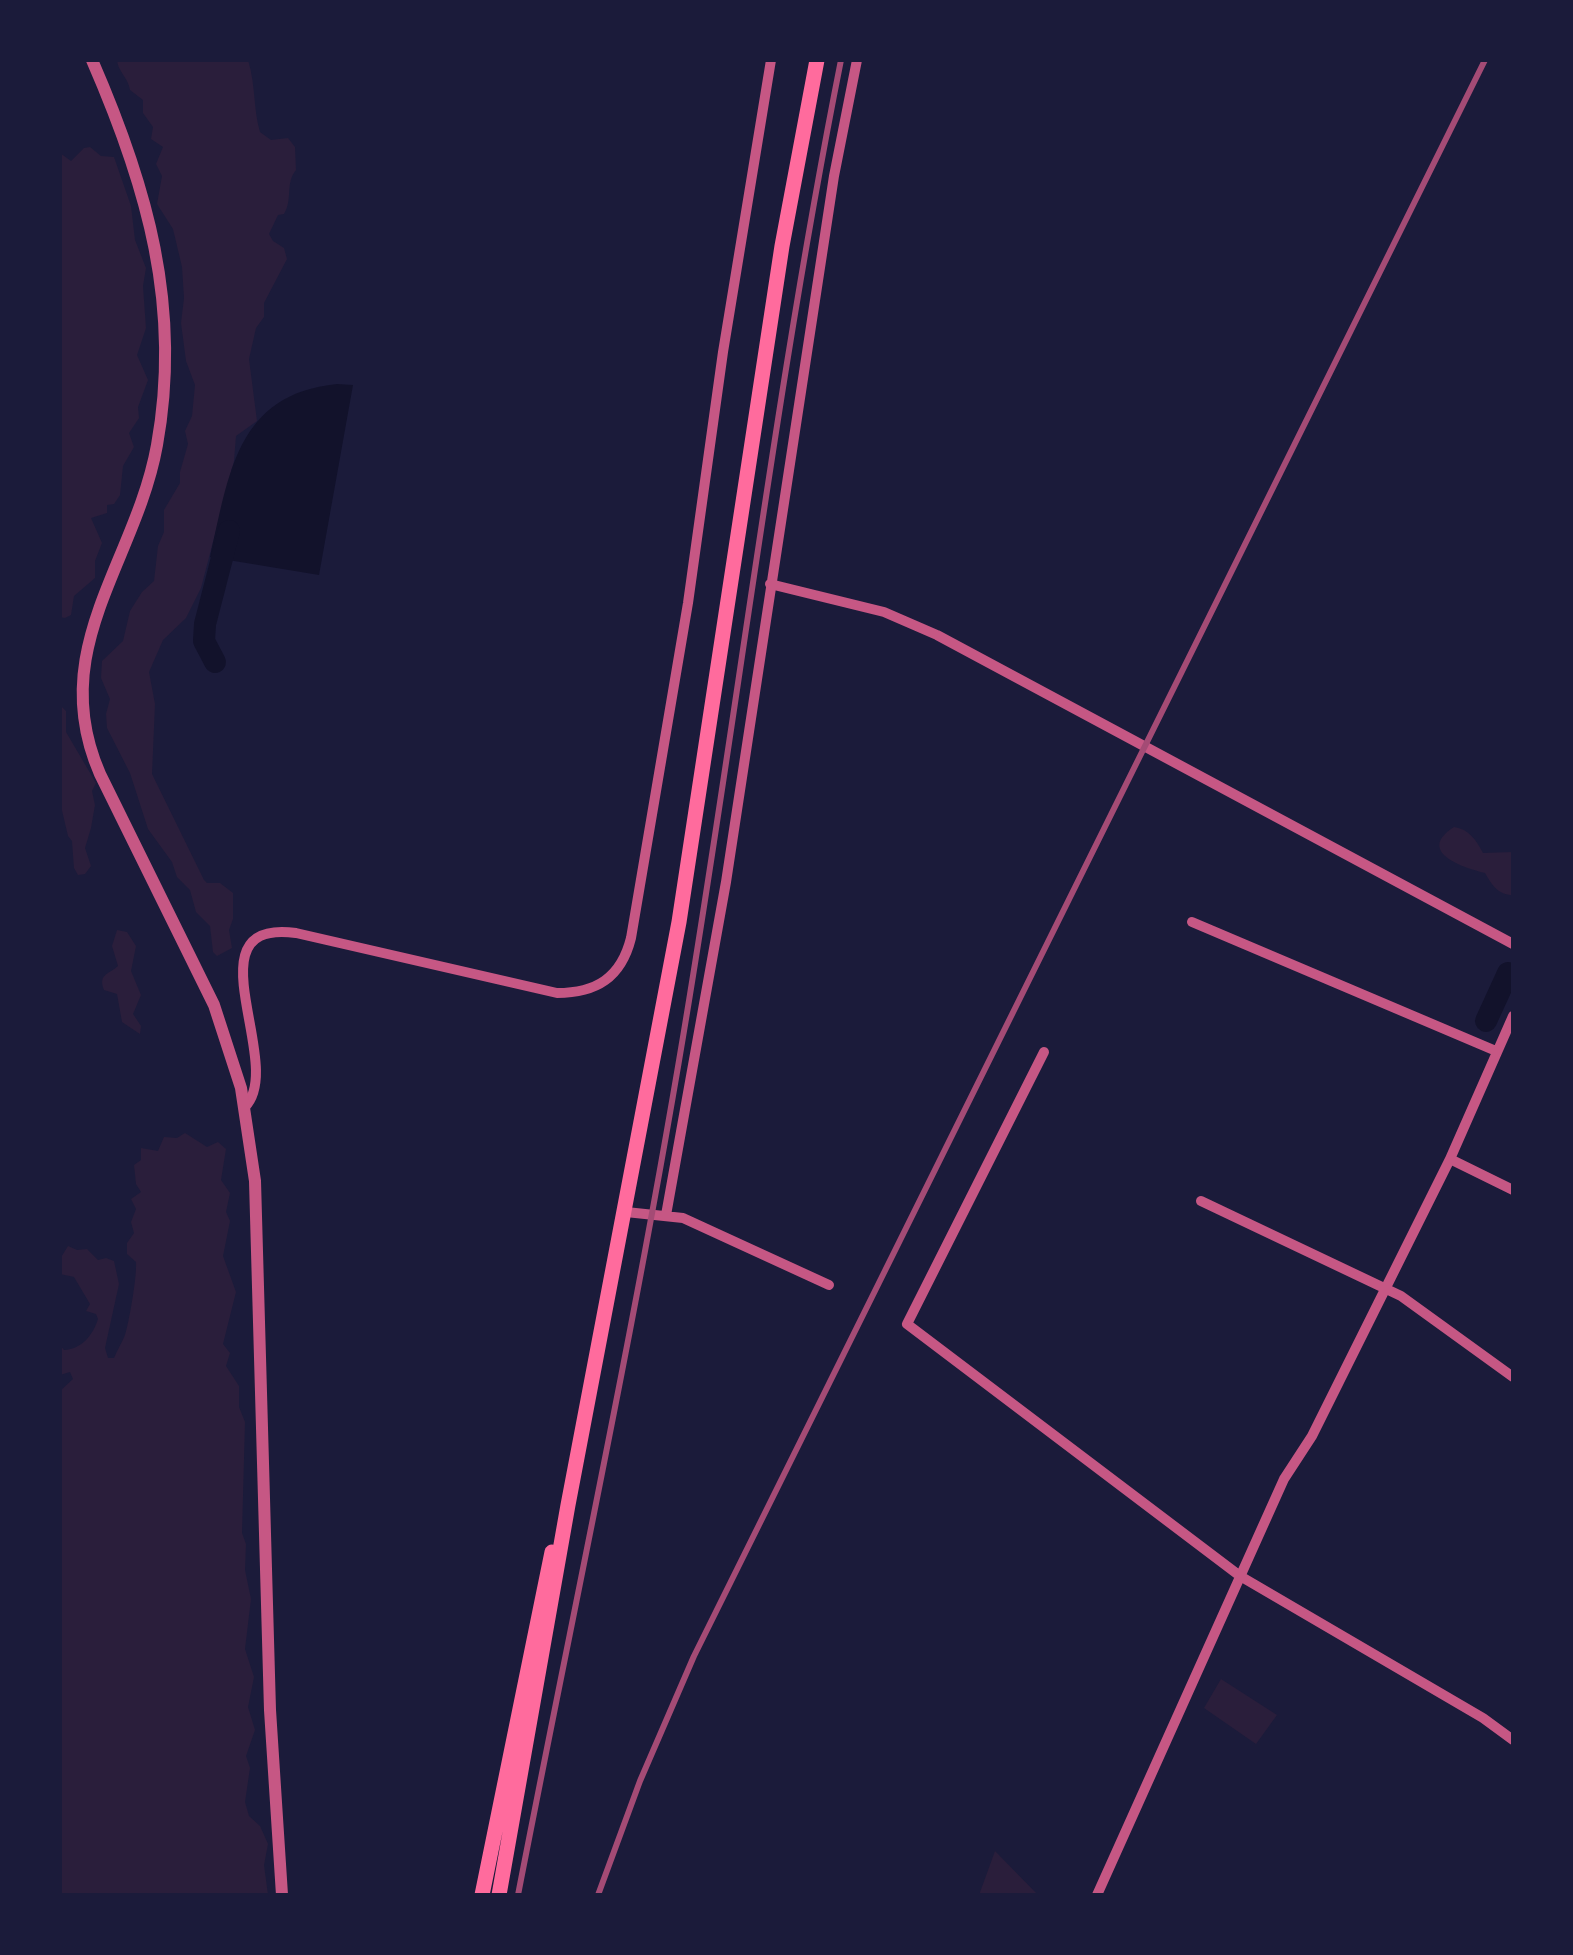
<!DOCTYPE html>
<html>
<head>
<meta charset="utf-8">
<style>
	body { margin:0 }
	#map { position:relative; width:1573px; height:1955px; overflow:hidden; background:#1b1b3a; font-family:Raleway,sans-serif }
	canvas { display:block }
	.frame { position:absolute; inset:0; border:62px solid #1b1b3a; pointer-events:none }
</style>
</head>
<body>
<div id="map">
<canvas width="1573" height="1955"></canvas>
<div class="frame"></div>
</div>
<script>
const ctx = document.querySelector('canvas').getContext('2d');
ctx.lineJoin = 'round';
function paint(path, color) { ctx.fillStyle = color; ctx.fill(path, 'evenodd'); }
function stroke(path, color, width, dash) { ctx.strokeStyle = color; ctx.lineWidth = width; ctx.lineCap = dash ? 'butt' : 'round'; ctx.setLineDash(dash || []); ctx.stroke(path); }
const green = new Path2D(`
	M117 60H248C256 86 253 108 260 132L271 140 288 138 295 147 296 170C285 183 293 200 284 214L278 215 269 234 273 241 284 248 287 259 264 303V317L256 328 249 359 257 421 236 436 234 461 201 588 186 618 163 640 149 672 155 704 152 774 204 880 207 883H220L233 893V919L229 930 232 948 217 956 213 952 210 926 196 912 190 890 177 877 172 862 148 829 130 773 107 728 106 714 110 699 101 678 102 661 123 641 130 611 142 592 154 581 158 546 164 532V510L180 483V472L188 444 185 431 192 416 195 385 186 361 181 323 184 298 182 267 173 229 157 204 162 176 156 164 163 147 151 139 153 127 143 113V100L130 90C128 77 118 72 117 60Z
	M90 147 101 156 114 157 131 206 135 240 146 268 143 286 146 328 137 355 148 380 138 407 139 418 129 433 134 447 123 466 120 495 114 504 107 505V513L91 518 102 543 95 561V578L74 596 71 615 65 618 60 617V153L71 161 84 148Z
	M60 705 66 711V732L96 783 92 791 95 805 91 828 85 848 91 866 85 874 78 875 74 868 72 841 68 836 60 802Z
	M1454 827C1469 829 1476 840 1483 853L1513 852V895C1498 895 1492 885 1485 873 1464 868 1415 852 1454 827Z
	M117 930 127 932 136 946 131 971 141 995 133 1014 141 1026 140 1034 122 1022 117 994 104 990C98 974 108 975 118 966L112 946Z
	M185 1133 207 1147 218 1142 226 1149 221 1180 230 1193 226 1212 230 1221 223 1256 236 1292 223 1344 230 1353 226 1366 239 1386V1407L245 1422 242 1533 246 1544 245 1570 251 1599 245 1649 254 1677 248 1707 255 1730 246 1756 250 1768 245 1802 249 1816 260 1826 268 1844 264 1865 268 1895H60V1391L73 1379 70 1372 60 1375V1345L64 1350C82 1349 93 1335 98 1319L96 1314 86 1311 90 1304 74 1277 60 1274V1259L68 1246 77 1250 87 1249 98 1260 106 1258 114 1261 119 1284 105 1348 108 1358H114C117 1350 122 1343 125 1335 129 1322 137 1277 136 1262L127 1254V1243L134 1233 131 1222 136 1209 131 1199 141 1192 136 1184 134 1165 141 1160V1148L158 1151 164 1137 177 1138Z
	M1221 1679 1277 1715 1256 1744 1204 1708Z
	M995 1851 1038 1895H979Z`);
const water = new Path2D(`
	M337 384 353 385 319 575 210 557C229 475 236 394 337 384Z`);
const canal = new Path2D(`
	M215 662 204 641 205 624 229 531
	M1486 1021 1508 973`);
const minor = new Path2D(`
	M770 584 884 612 937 635 1513 944
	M1192 922 1496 1051
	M1044 1052 907 1324 1240 1576 1483 1718 1513 1740
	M245 1107C287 1064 187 918 296 933L557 993C596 993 621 978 631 938L688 603 723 352 771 60
	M1450 1159 1513 1190
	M1201 1201 1401 1296 1513 1377
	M626 1212 683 1218 829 1285
	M666 1215 726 882 834 176 857 60
	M1097 1895 1284 1479 1312 1436 1450 1159 1513 1016`);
const tertiary = new Path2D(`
	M92 60C147 186 182 307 157 445 136 562 45 649 100 774L214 1005 241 1088 255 1181 270 1710 282 1895`);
const primary = new Path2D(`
	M482 1895 552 1552
	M499 1895 568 1505 679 922 782 246 817 60`);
const rail = new Path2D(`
	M518 1895C574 1607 636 1320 684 1031 738 707 777 381 841 60
	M598 1895 640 1781 694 1656 1485 60`);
paint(green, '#2a1e3b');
paint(water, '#12122b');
stroke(canal, '#12122b', 22);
stroke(minor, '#c65784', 10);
stroke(tertiary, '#c65784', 12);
stroke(primary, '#ff6b9d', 15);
stroke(rail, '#a44b75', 6);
</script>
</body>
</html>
